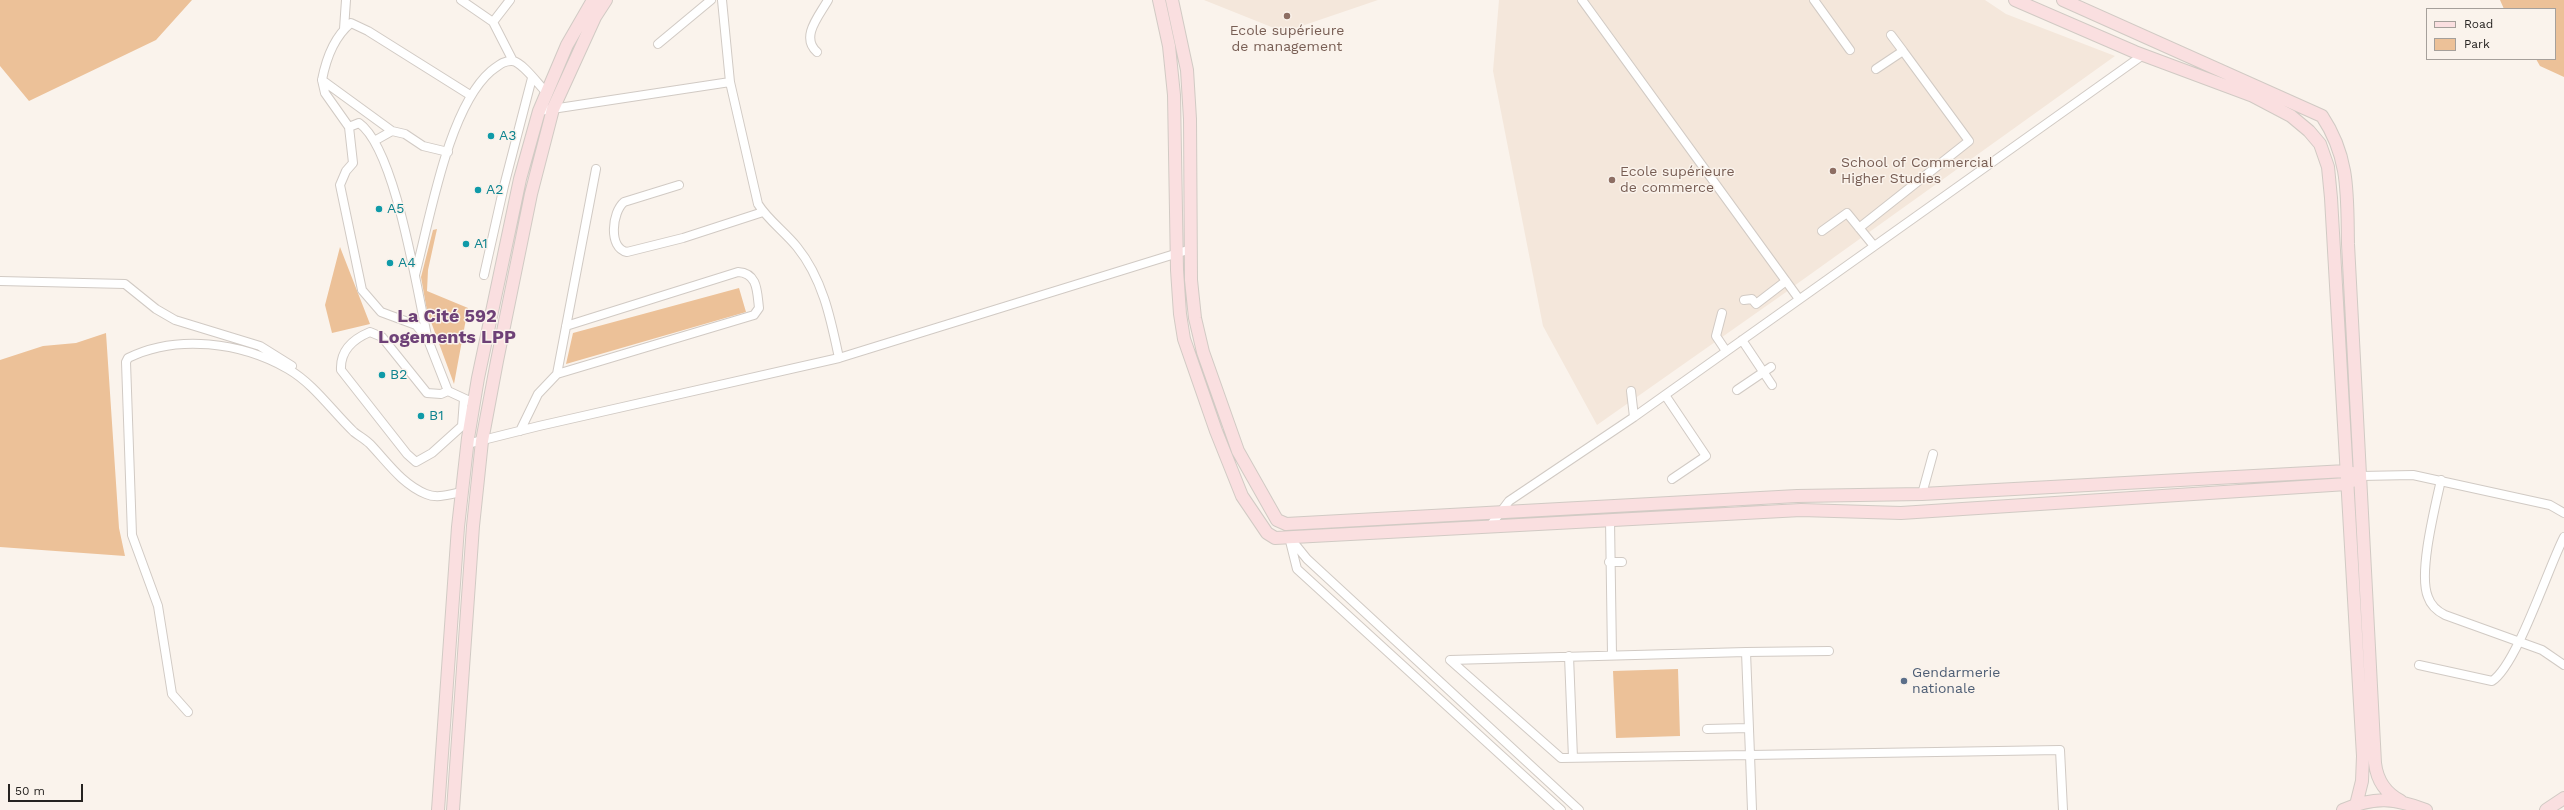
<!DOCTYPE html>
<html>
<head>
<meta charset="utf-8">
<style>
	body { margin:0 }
	#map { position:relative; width:2564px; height:810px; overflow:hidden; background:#faf3ec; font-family:"Work Sans",sans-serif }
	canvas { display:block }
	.legend { position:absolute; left:2426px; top:8px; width:130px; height:52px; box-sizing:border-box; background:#faf3ec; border:1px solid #a5a09b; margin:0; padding:5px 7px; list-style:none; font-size:12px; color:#262321 }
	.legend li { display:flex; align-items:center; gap:8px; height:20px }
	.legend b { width:20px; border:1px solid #a5a09b }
	.scale { position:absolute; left:8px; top:784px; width:75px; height:18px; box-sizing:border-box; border:2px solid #262321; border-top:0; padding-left:5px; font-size:12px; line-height:14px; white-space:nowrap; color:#262321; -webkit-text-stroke:3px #faf3ec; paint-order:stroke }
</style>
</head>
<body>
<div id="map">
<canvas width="2564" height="810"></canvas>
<ul class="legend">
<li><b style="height:5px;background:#fadfe0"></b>Road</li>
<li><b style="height:11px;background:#ecc198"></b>Park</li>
</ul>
<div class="scale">50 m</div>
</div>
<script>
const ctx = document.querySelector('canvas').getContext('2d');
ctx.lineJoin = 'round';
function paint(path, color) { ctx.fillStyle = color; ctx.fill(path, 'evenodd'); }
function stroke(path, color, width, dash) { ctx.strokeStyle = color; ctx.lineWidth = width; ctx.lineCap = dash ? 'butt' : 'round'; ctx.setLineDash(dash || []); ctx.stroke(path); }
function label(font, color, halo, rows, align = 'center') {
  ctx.font = font + ' "Work Sans",sans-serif'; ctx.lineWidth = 3; ctx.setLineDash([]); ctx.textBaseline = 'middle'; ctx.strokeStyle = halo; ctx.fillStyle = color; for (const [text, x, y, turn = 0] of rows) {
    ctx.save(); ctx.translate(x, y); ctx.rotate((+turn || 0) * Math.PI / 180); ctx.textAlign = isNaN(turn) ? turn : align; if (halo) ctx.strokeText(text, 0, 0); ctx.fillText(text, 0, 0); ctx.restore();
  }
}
const built = new Path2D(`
	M1204 0H1378L1284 32Z
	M1499 0H1577L1789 290 1597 425 1543 326 1493 71Z
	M1588 0H1985L2006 14 2115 56 1794 286Z`);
const green = new Path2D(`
	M0 0H192L156 40 29 101 0 66Z
	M2500 0H2564V77L2540 66 2536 59H2555V9H2504Z
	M437 229 428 270 427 291 468 308 454 384 427 311 421 277 433 230Z
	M340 247 370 324 332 333 325 305Z
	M739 288 746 312 566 364 573 333Z
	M106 333 119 528 125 556 0 547V360L43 346 76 343Z
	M1678 669 1680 736 1616 738 1613 671Z`);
const minor = new Path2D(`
	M461 0 493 22 513 61
	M722 0 730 82 758 204C768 220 785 232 797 247 823 279 831 320 839 358
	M1582 0 1799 299
	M1814 0 1850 50
	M493 22 510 0
	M344 29 346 0
	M658 44 711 0
	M817 52C800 37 819 16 828 0
	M1876 69 1903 51 1891 35
	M322 80C326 59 334 37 351 23L368 31 470 95
	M539 111 730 82
	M349 127 325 93 322 80 392 131
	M376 140 392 131 405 134 423 146 448 152
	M679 185 624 202C612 212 608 248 627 252L683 238 763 212
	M1859 228 1969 141 1903 51
	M1822 231 1847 213 1874 246
	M415 275C430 219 448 108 491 71 498 66 504 60 513 61 523 63 538 84 546 92
	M484 275 504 186 532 78
	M0 281 125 284 156 309 175 320 260 346 292 366
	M1744 300 1752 299 1756 304 1786 281
	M1722 313 1716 336 1726 351
	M428 340C417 292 396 149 359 123L349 127 353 163 346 171 340 185 362 290 381 312 416 325 428 340 448 391 474 403
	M1742 340 1772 385
	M557 374 754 315 759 308C757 292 758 273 738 272L566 326
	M1737 390 1771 367
	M448 391 441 394 427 393 382 337 370 332C353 339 340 351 341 370L407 454 416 462 432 453 462 426 464 399
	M1631 391 1634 417
	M1665 395 1706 456 1672 479
	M520 431 538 394 557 374 596 169
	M467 444 539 426 839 358 1191 249
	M2360 476 2413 475 2550 505 2564 513
	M2441 480C2435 507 2418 574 2428 597 2431 606 2437 611 2445 615L2542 650 2564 665
	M1922 494 1933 454
	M1610 520 1612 655
	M1490 526 1509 501 1634 417 2143 55
	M1290 538 1307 559 1579 810
	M1290 541 1297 569 1561 810
	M1609 562H1622
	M1746 652 1750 755 1561 758 1450 660Z
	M1746 652 1829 651
	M1569 656 1573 758
	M2419 665 2492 681C2517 665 2548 568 2564 537
	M188 712 172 694 158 606 132 535 126 362 128 358C177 334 241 342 288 369 314 384 332 411 354 432 359 436 365 439 370 444 388 463 402 484 426 494 437 499 451 494 462 492
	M1707 729 1749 728
	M1752 810 1750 755 2060 750 2063 810`);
const secondary = new Path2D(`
	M1159 0 1169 46 1174 95 1177 270 1180 314 1184 339 1216 431 1242 496 1267 533 1275 538 1801 510 1901 513 2347 484 2360 476
	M1172 0 1187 70 1190 119 1191 280 1195 318 1203 352 1238 451 1277 520 1286 524 1797 496 1922 494 2346 471 2360 476
	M2015 0 2135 52 2253 96 2291 116 2309 131 2320 144 2328 167 2331 198 2363 756 2362 781 2356 805
	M2063 0 2322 116C2350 158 2347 196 2348 244L2375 763C2377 780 2385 793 2401 801
	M438 810 458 527 468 438 478 378 520 179 539 111 567 45 593 0
	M453 810 473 526 482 441 497 361 531 194 553 109 595 17 606 0
	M2343 810C2375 796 2394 798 2426 810
	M2546 810 2564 798`);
const markers = [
	[1287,16,4,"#8d6e63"],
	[491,136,4,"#0f9aa8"],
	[1833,171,4,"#8d6e63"],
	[1612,180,4,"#8d6e63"],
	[478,190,4,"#0f9aa8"],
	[379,209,4,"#0f9aa8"],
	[466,244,4,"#0f9aa8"],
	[390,263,4,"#0f9aa8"],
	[382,375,4,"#0f9aa8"],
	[421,416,4,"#0f9aa8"],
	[1904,681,4,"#5c6f8a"]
];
const educationNames = [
	["Ecole supérieure",1287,31,"center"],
	["de management",1287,47,"center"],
	["School of Commercial",1841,163],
	["Higher Studies",1841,179],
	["Ecole supérieure",1620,172],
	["de commerce",1620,188]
];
const cultureNames = [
	["A3",499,136],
	["A2",486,190],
	["A5",387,209],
	["A1",474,244],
	["A4",398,263],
	["B2",390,375],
	["B1",429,416]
];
const serviceNames = [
	["Gendarmerie",1912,673],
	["nationale",1912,689]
];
const districtNames = [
	["La Cité 592",447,317],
	["Logements LPP",447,338]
];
paint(built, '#f4e7db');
paint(green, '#ecc198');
stroke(minor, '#d1cac4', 10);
stroke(secondary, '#d1cac4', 14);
stroke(minor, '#fff', 8);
stroke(secondary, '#fadfe0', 12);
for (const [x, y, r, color] of markers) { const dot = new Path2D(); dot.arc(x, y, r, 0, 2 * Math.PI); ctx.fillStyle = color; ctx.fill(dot); stroke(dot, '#faf3ec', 1.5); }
label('14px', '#785e54', '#faf3ec', educationNames, 'left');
label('14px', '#0d838f', '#faf3ec', cultureNames, 'left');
label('14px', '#4e5e75', '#faf3ec', serviceNames, 'left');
label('bold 18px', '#6e4177', '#faf3ec', districtNames);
</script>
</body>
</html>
